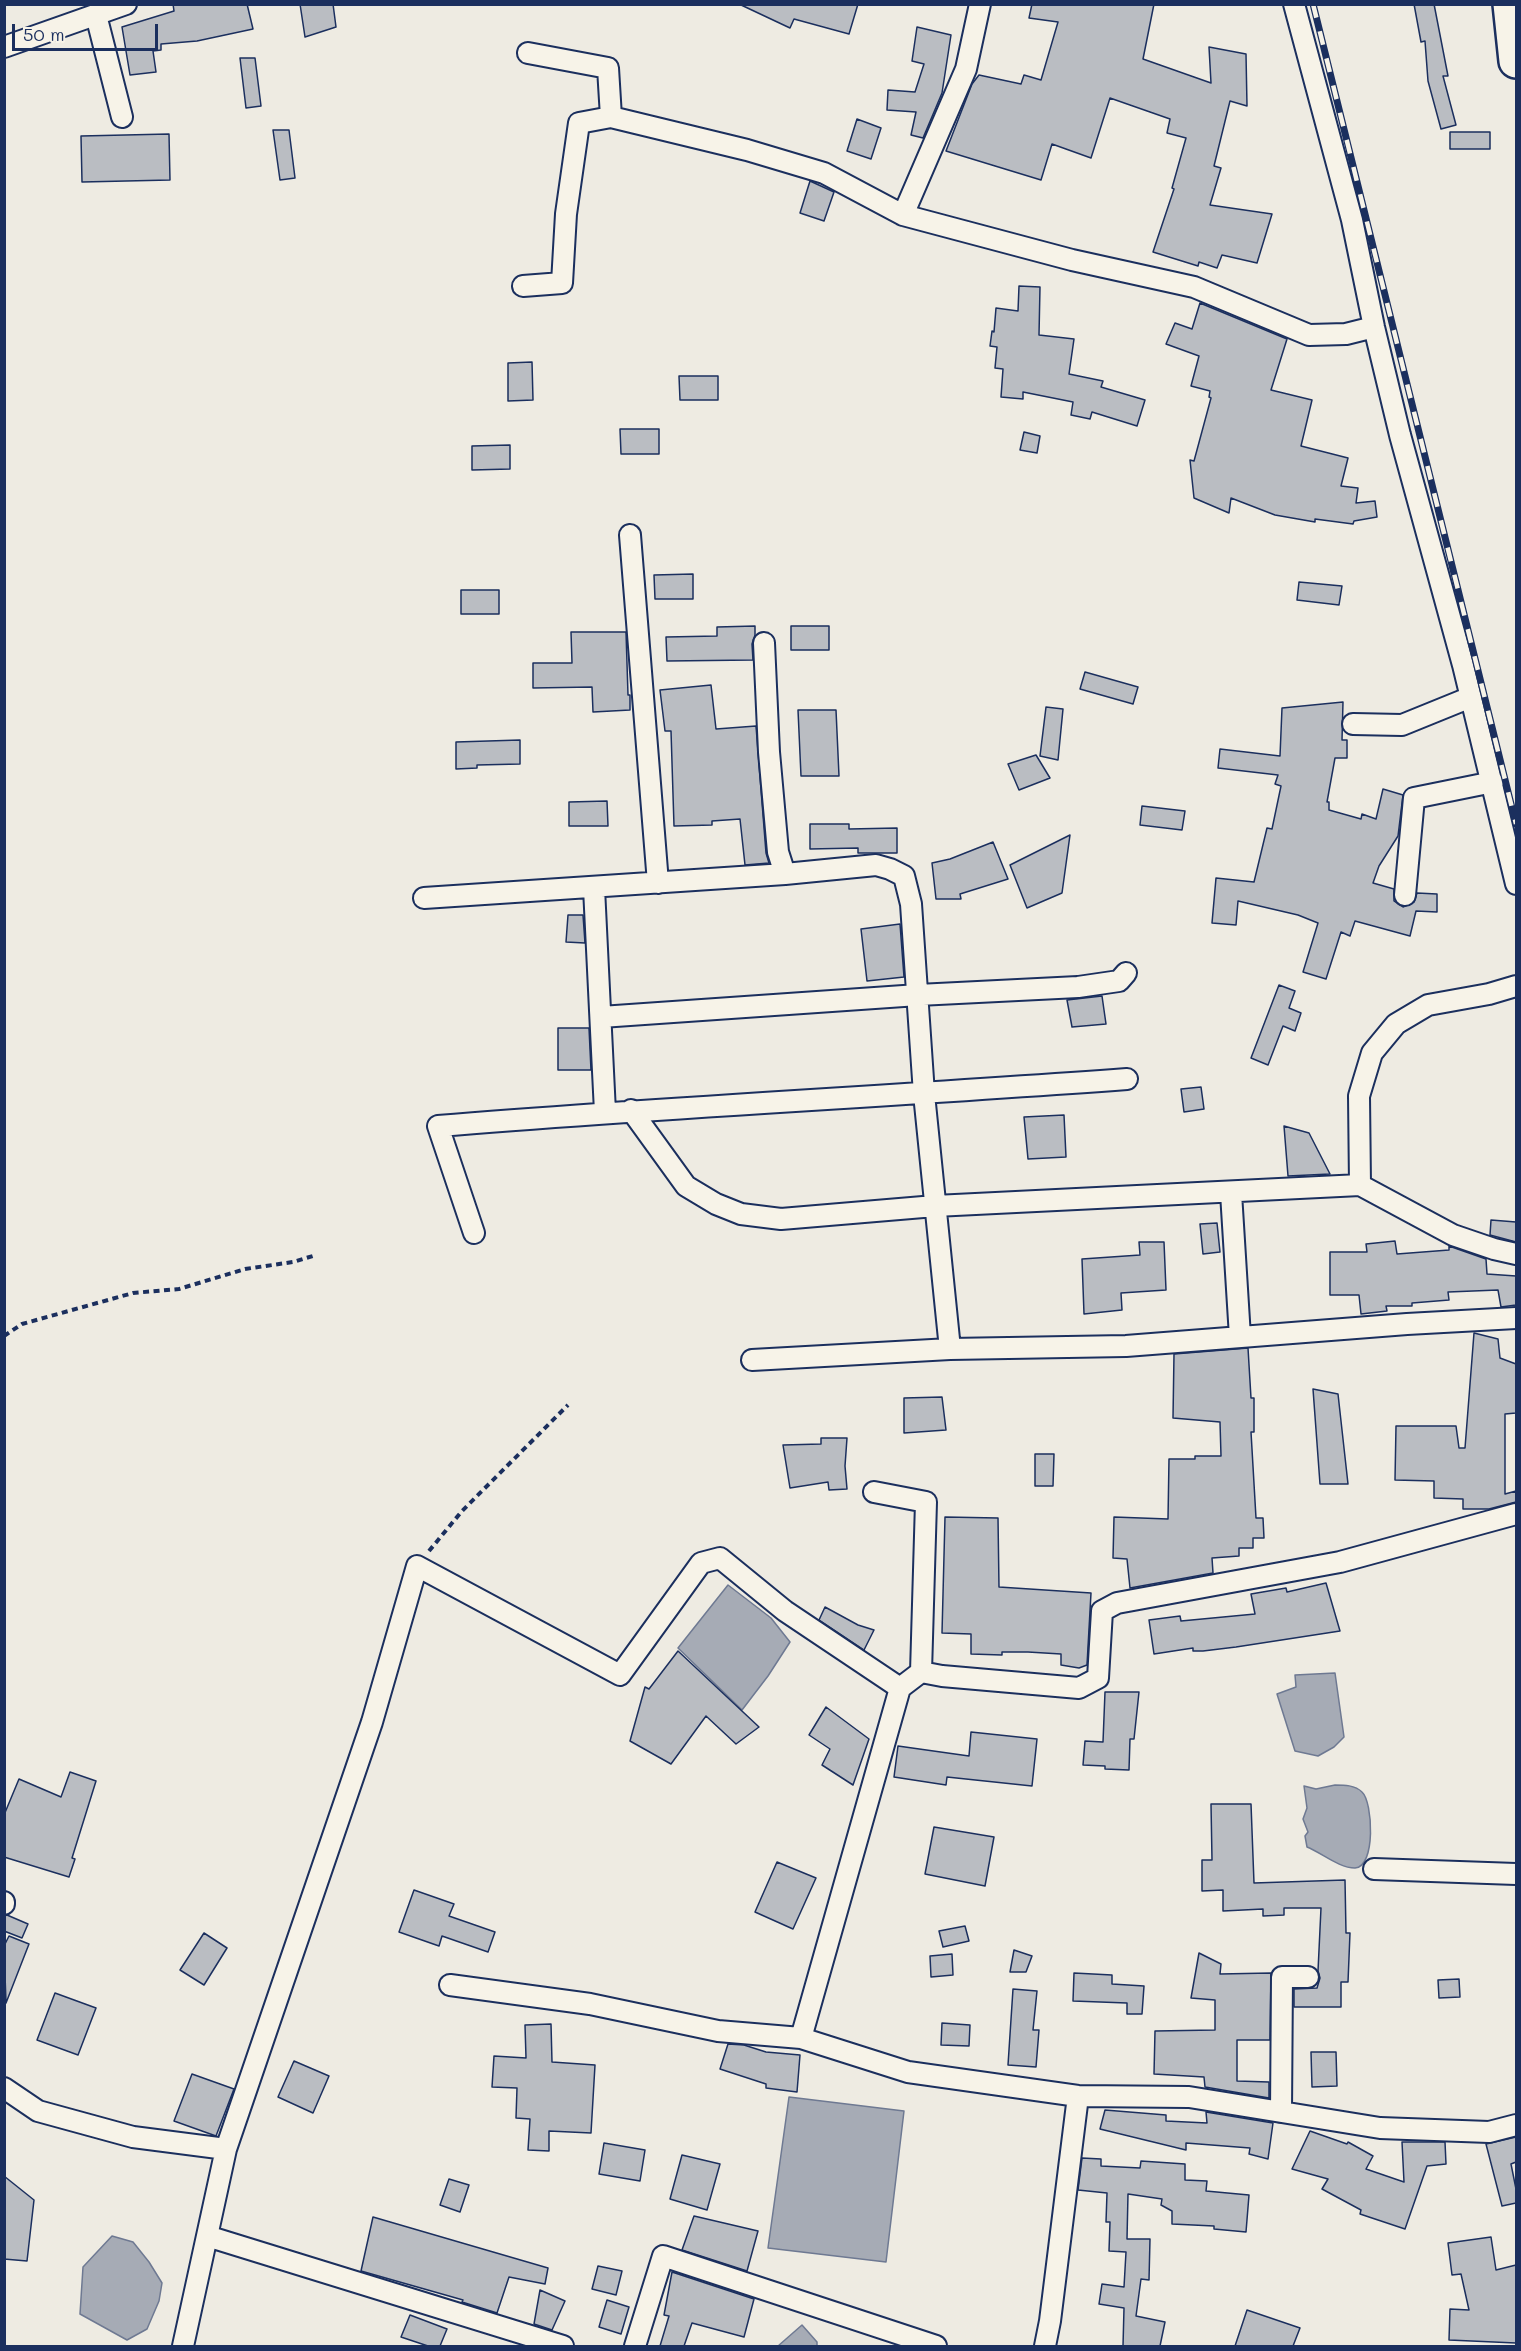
<!DOCTYPE html>
<html>
<head>
<meta charset="utf-8">
<style>
	body { margin:0 }
	#map { position:relative; width:1521px; height:2351px; overflow:hidden; background:#eeebe2; font-family:Mali,sans-serif }
	canvas { display:block }
	.frame { position:absolute; inset:0; border:6px solid #1b2f5e; pointer-events:none }
	.scale { position:absolute; left:12px; top:24px; width:146px; height:27px; box-sizing:border-box; border:3px solid #1b2f5e; border-top:0; padding-left:8px; font-size:18px; line-height:21px; white-space:nowrap; color:#1b2f5e; -webkit-text-stroke:4px #f7f3e8; paint-order:stroke }
</style>
</head>
<body>
<div id="map">
<canvas width="1521" height="2351"></canvas>
<div class="frame"></div>
<div class="scale">50 m</div>
</div>
<script>
const ctx = document.querySelector('canvas').getContext('2d');
ctx.lineJoin = 'round';
function paint(path, color) { ctx.fillStyle = color; ctx.fill(path, 'evenodd'); }
function stroke(path, color, width, dash) { ctx.strokeStyle = color; ctx.lineWidth = width; ctx.lineCap = dash ? 'butt' : 'round'; ctx.setLineDash(dash || []); ctx.stroke(path); }
const water = new Path2D(`
	M728 1585 771 1618 790 1642 768 1676 742 1710 678 1648Z
	M1335 1673 1344 1737 1334 1747 1318 1756 1295 1751 1277 1694 1296 1687 1295 1675Z
	M1335 1785C1344 1785 1355 1785 1362 1792 1373 1802 1376 1867 1355 1868 1339 1868 1322 1853 1307 1847L1305 1836 1308 1832 1303 1819 1307 1808 1304 1786 1316 1789Z
	M789 2097 904 2111 886 2262 768 2248Z
	M112 2236 133 2242 149 2262 162 2283 159 2301 147 2329 127 2340 80 2314 83 2267Z
	M802 2325 817 2342V2346H778Z`);
const building = new Path2D(`
	M173 4H247L253 29 197 41 161 44V50L153 51 156 72 130 75 122 27 174 11Z
	M300 4H333L336 27 305 37Z
	M739 4H858L849 34 794 19 790 28Z
	M1032 4H1154L1143 59 1211 83 1209 47 1246 54 1247 106 1230 101 1214 166 1221 168 1210 205 1272 214 1257 263 1222 255 1217 268 1199 262 1198 266 1153 252 1174 189 1172 188 1186 138 1167 133 1170 119 1110 98 1091 158 1052 144 1041 180 946 151 972 84 979 75 1021 84 1024 75 1041 80 1058 22 1029 18Z
	M1414 4H1434L1448 76H1443L1456 125 1441 129 1428 81 1425 41 1421 42Z
	M917 27 951 35 942 93 923 138 911 135 916 112 887 110 888 90 915 92 924 64 912 61Z
	M240 58H255L261 106 246 108Z
	M857 119 881 128 871 159 847 151Z
	M273 130H289L295 178 280 180Z
	M1450 132H1490V149H1450Z
	M169 134 170 180 82 182 81 136Z
	M810 181 834 192 824 221 800 213Z
	M1019 286 1040 287 1039 335 1074 339 1069 374 1103 381 1101 387 1145 400 1137 426 1092 412 1090 419 1071 415 1073 402 1023 392V399L1001 397 1003 369 995 368 997 347 990 346 992 331 994 332 996 308 1018 311Z
	M1200 303 1287 339 1271 390 1312 400 1301 446 1348 458 1341 486 1358 488 1356 503 1375 501 1377 517 1354 521 1353 524 1315 519V522L1275 515 1231 498 1229 513 1194 498 1190 460 1194 461 1211 398 1209 397 1210 391 1191 386 1199 356 1166 344 1175 323 1192 329Z
	M532 362 533 400 508 401V363Z
	M679 376H718V400H680Z
	M620 429H659V454H621Z
	M1024 432 1040 436 1037 453 1020 450Z
	M510 445V469L472 470V446Z
	M693 574V599H655L654 575Z
	M1299 582 1342 586 1339 605 1297 600Z
	M461 590H499V614H461Z
	M755 626V635L752 644 753 660 667 661 666 637 717 636V627Z
	M791 626H829V650H791Z
	M571 632H626L628 695H630V710L593 712 592 687 533 688V663H572Z
	M1085 672 1138 687 1133 704 1080 689Z
	M711 685 716 729 756 726 766 853 769 863 745 865 740 819 712 821V825L674 826 671 731H665L660 690Z
	M1343 702 1342 740H1347V758H1335L1327 802H1329V810L1361 819 1362 814 1376 819 1383 789 1403 795 1398 836 1379 866 1373 883 1394 889V901L1403 907 1414 902 1417 893 1437 894V912L1416 911 1410 936 1355 921 1350 936 1341 932 1326 979 1303 972 1318 923 1298 915 1238 901 1236 925 1212 923 1216 878 1254 882 1267 828 1272 829 1281 786 1275 784 1278 775 1218 768 1220 749 1280 756 1282 708Z
	M1046 707 1063 709 1058 760 1040 756Z
	M798 710H836L839 776H801Z
	M520 740V764L477 765V768L456 769V742Z
	M1036 755 1050 778 1019 790 1008 764Z
	M607 801 608 826H569V802Z
	M1142 806 1185 811 1182 830 1140 825Z
	M810 824H849V829L897 828V853H858V848L810 849Z
	M1070 835 1062 893 1027 908 1010 865Z
	M993 842 1008 879 960 894 961 899H936L932 863 950 859Z
	M568 915H583L585 943 566 942Z
	M900 924 904 977 867 981 861 929Z
	M1279 985 1295 991 1289 1008 1301 1013 1295 1031 1283 1026 1268 1065 1251 1058Z
	M1102 996 1106 1024 1072 1027 1067 1000Z
	M558 1028H589L591 1070H558Z
	M1201 1087 1204 1109 1184 1112 1181 1089Z
	M1064 1115 1066 1157 1028 1159 1024 1117Z
	M1284 1126 1309 1133 1330 1174 1288 1176Z
	M1491 1220 1516 1222V1242L1490 1235Z
	M1217 1223 1220 1252 1203 1254 1200 1224Z
	M1395 1241 1397 1254 1449 1250V1246L1486 1259 1487 1274 1516 1276V1305L1501 1307 1498 1290 1448 1292 1449 1300 1412 1303V1306H1386L1387 1311 1361 1314 1359 1295H1330V1252H1367L1366 1244Z
	M1139 1242H1164L1166 1290 1121 1293 1122 1310 1084 1314 1082 1259 1140 1255Z
	M1474 1333 1498 1339 1500 1358 1516 1364V1413L1505 1414V1494L1516 1491V1502L1489 1509H1463V1499L1434 1498V1481L1395 1480 1396 1426H1456L1459 1448H1465Z
	M1248 1348 1251 1398H1254V1432H1251L1256 1518H1263L1264 1538H1253V1548H1239V1556L1212 1558 1213 1573 1130 1588 1127 1559 1113 1558 1114 1517 1168 1519 1169 1459H1195V1456H1221L1220 1422 1173 1418 1174 1354Z
	M1313 1389 1338 1394 1348 1484H1320Z
	M942 1397 946 1430 904 1433V1398Z
	M821 1438H847L845 1466 847 1489 829 1490 828 1482 790 1488 783 1445 821 1444Z
	M1035 1454H1054L1053 1486H1035Z
	M945 1517 998 1518 999 1587 1091 1593 1087 1665 1079 1668 1061 1665V1654L1028 1652H1002V1655L971 1654V1634L942 1633Z
	M1326 1583 1340 1631 1236 1647 1203 1651H1193V1648L1154 1654 1149 1620 1180 1616 1181 1621 1255 1614 1251 1594 1286 1588 1287 1592Z
	M825 1607 858 1625 874 1630 864 1650 819 1620Z
	M678 1651 759 1727 736 1744 706 1716 671 1764 630 1741 645 1687 649 1689Z
	M1105 1692H1139L1134 1739H1130L1129 1770 1105 1769V1766L1083 1765 1085 1741 1103 1742Z
	M826 1707 869 1739 853 1785 822 1765 830 1749 809 1735Z
	M971 1732 1037 1739 1032 1786 947 1777 946 1785 894 1777 898 1746 969 1756Z
	M70 1772 96 1781 72 1858 75 1859 69 1877 4 1857V1815L19 1779 61 1797Z
	M1211 1804H1251L1254 1883 1345 1880 1346 1933H1350L1348 1982H1341V2007H1294V1989L1317 1988 1320 1978 1318 1971 1321 1908H1284V1915L1263 1916V1909L1223 1911V1890L1202 1891V1860H1212Z
	M934 1827 994 1837 985 1886 925 1874Z
	M777 1862 816 1878 793 1929 755 1912Z
	M414 1890 454 1904 449 1916 495 1932 488 1952 442 1936 439 1946 399 1932Z
	M7 1915 28 1924 22 1938 4 1931V1916Z
	M965 1926 969 1941 943 1947 939 1931Z
	M204 1933 227 1948 204 1985 180 1970Z
	M9 1936 29 1944 6 2003 4 1946Z
	M1014 1950 1032 1956 1026 1972H1010Z
	M1199 1953 1221 1964 1220 1974 1271 1973 1270 2040H1237V2081L1269 2082V2098L1205 2087 1204 2077 1154 2074 1155 2031 1215 2030V2000L1191 1998Z
	M952 1954 953 1975 931 1977 930 1956Z
	M1074 1973 1112 1975V1984L1144 1986 1142 2014H1127V2003L1073 2001Z
	M1459 1979 1460 1997 1439 1998 1438 1980Z
	M1013 1989 1037 1991 1033 2030H1039L1036 2067 1008 2065Z
	M55 1993 96 2008 78 2055 37 2040Z
	M942 2023 970 2025 969 2046 941 2045Z
	M551 2024 552 2062 595 2065 591 2133 549 2131V2151L528 2150 530 2119 516 2118 517 2088 492 2087 494 2056 526 2058 525 2025Z
	M728 2044 744 2045 766 2052 800 2055 797 2092 766 2088V2084L720 2069Z
	M1311 2052H1336L1337 2086 1312 2087Z
	M294 2061 329 2076 313 2113 278 2097Z
	M192 2074 234 2089 216 2136 174 2121Z
	M1105 2110 1166 2115V2121L1207 2123 1206 2112 1273 2123 1268 2159 1249 2154 1250 2148 1186 2143V2150L1100 2129Z
	M1310 2131 1347 2144 1348 2142 1373 2156 1366 2169 1404 2182 1402 2142H1445L1446 2164 1427 2166 1405 2229 1360 2214 1361 2210 1322 2189 1328 2179 1292 2169Z
	M1516 2137V2162L1511 2164 1516 2189V2203L1502 2206 1486 2144Z
	M604 2143 645 2150 640 2181 599 2174Z
	M682 2155 720 2164 707 2210 670 2199Z
	M1082 2158 1101 2159V2166L1140 2168 1141 2161 1185 2164V2180L1207 2181 1206 2191 1249 2195 1246 2232 1214 2229V2226L1172 2224V2211L1161 2205 1162 2199 1128 2194 1127 2239H1150L1149 2280 1141 2279 1136 2316 1165 2322 1160 2346H1123L1124 2308 1099 2304 1102 2284 1124 2287 1126 2252 1109 2251 1110 2222H1106L1107 2193 1078 2190Z
	M4 2176 34 2200 27 2261 4 2259Z
	M449 2179 469 2185 460 2212 440 2205Z
	M694 2216 758 2231 747 2271 682 2250Z
	M373 2217 548 2268 545 2284 509 2277 497 2313 462 2302 463 2300 361 2271Z
	M1491 2237 1496 2270 1516 2265V2343L1449 2340 1450 2309 1469 2310 1461 2274 1452 2275 1448 2243Z
	M598 2266 622 2271 616 2295 592 2289Z
	M672 2272 754 2299 744 2337 692 2323 684 2346H660L669 2316 664 2315Z
	M540 2290 565 2301 552 2330 534 2324Z
	M607 2300 629 2307 621 2334 599 2327Z
	M1247 2310 1300 2328 1293 2346H1235Z
	M410 2315 447 2329 440 2346H428L401 2337Z`);
const path = new Path2D(`
	M4 1336 22 1324 133 1293 179 1289 245 1269 293 1262 316 1255
	M429 1551 462 1511 568 1405`);
const minor = new Path2D(`
	M1294 4 1352 220 1374 327 1400 435 1463 665 1516 884
	M96 15 122 117
	M4 47 126 4
	M528 53 608 68 611 117 747 150 824 173 903 215 1072 260 1194 287 1309 335 1346 334 1374 327
	M903 215 966 69 980 4
	M523 286 562 283 566 214 579 123 611 117
	M630 535 658 883
	M764 643 769 752 778 852 785 874
	M1353 724 1402 725 1471 697
	M594 888 605 1112
	M1405 895 1414 798 1493 782
	M424 898 785 874 876 865 890 869 904 876 911 904 924 1094 950 1349 1126 1346 1407 1324 1516 1318
	M601 1017 918 995 1078 987 1119 981 1126 973
	M631 1110 686 1186 716 1204 741 1214 781 1219 935 1206 1360 1185 1453 1235 1494 1249 1516 1254
	M1360 1185 1359 1096 1372 1053 1396 1024 1428 1005 1489 994 1516 986
	M1231 1193 1240 1337
	M474 1233 438 1126C667 1107 898 1096 1127 1079
	M752 1360 950 1349
	M874 1492 926 1502 921 1672
	M1374 1869 1516 1874
	M4 1902V1904
	M450 1985 590 2004 718 2031 801 2038 908 2072 1078 2096 1189 2097 1380 2128 1489 2132 1516 2125
	M801 2038 900 1688 921 1672 942 1676 1079 1688 1098 1678 1102 1611 1117 1603 1340 1562 1516 1514
	M4 2088 38 2111 133 2137 226 2149
	M1281 2112 1282 1977H1308
	M207 2236 563 2346
	M183 2346 226 2149 372 1722 417 1566 620 1675 701 1563 720 1558 785 1611 900 1688
	M635 2346 663 2256 936 2346
	M1045 2346 1050 2321 1078 2096`);
const trunk = new Path2D(`
	M1510 4 1516 61`);
const rail = new Path2D(`
	M1313 4 1516 824`);
paint(water, '#a6abb5');
stroke(water, '#6e7992', 1.5);
paint(building, '#babdc2');
stroke(building, '#1b2f5e', 1.5);
stroke(minor, '#1b2f5e', 24);
stroke(trunk, '#1b2f5e', 38);
stroke(path, '#1b2f5e', 4, [6, 4.5]);
stroke(minor, '#f7f3e8', 20);
stroke(trunk, '#f7f3e8', 33);
stroke(rail, '#1b2f5e', 7);
stroke(rail, '#f7f3e8', 4.5, [14]);
</script>
</body>
</html>
